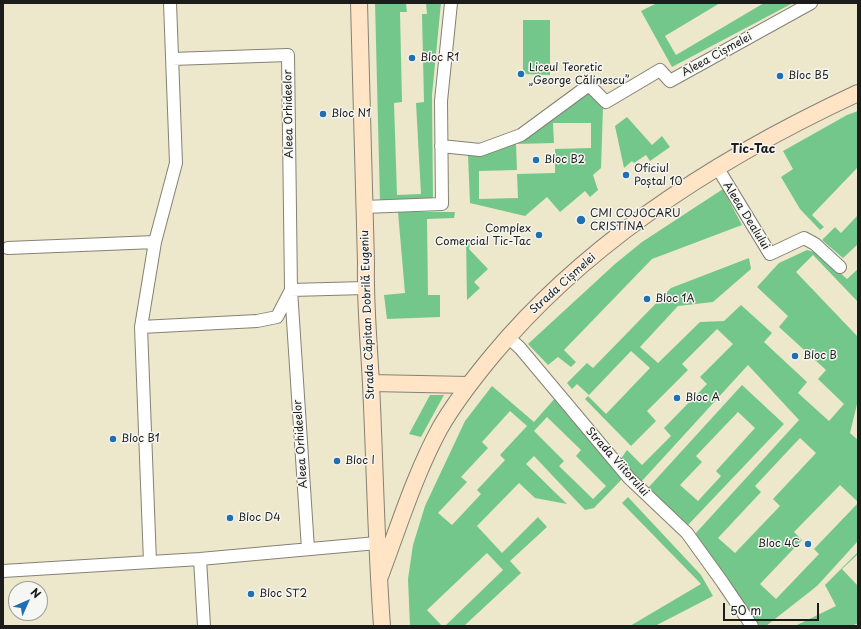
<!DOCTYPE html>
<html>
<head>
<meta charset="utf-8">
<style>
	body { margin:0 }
	#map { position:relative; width:861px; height:629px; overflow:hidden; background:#ede7cc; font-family:"Playpen Sans",sans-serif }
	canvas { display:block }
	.frame { position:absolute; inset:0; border:4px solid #1c1c1c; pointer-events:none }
	.north { position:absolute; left:8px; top:581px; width:40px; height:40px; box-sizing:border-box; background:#f6f6f2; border:1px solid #9f9f9c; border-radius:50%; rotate:45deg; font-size:11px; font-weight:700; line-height:16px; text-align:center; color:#1c1c1c }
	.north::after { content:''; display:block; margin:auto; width:14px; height:18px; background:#1f6fb2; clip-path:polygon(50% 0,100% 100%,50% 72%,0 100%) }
	.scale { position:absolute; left:723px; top:603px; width:96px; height:18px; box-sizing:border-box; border:2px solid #1c1c1c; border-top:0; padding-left:5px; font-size:12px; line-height:14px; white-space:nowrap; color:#1c1c1c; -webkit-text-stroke:3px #f6f6f2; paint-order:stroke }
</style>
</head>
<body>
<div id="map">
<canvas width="861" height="629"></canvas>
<div class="frame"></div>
<div class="north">N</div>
<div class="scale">50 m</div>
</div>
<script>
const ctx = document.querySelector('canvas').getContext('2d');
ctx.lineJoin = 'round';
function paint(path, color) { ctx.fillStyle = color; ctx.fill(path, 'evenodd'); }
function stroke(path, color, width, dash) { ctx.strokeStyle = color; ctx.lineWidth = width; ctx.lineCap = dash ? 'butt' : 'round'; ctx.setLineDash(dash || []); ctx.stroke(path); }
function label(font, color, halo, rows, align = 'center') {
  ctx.font = font + ' "Playpen Sans",sans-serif'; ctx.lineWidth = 3; ctx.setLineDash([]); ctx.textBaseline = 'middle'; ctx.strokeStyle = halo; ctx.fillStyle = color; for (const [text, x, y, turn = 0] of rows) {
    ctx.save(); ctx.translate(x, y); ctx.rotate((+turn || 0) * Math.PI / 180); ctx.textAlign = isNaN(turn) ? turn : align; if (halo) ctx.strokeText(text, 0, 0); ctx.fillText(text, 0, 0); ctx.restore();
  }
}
const green = new Path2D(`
	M375 3H406L407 12H400L402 102 394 103 397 195 421 194 416 103 424 102 422 14H427L426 3H441L432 95 433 200 380 202Z
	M657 3H720L665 36 676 55 764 3H793L672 67 641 11Z
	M523 20H550V75L523 74Z
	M588 89 603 108 601 168 593 175 598 190 590 197 585 191 560 212 547 197 525 216 470 203 468 155H484ZM553 123H591V148L555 149V173L517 174 518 198 479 199V171L517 170 516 144 554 143Z
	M858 111V167L812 215 824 227 820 230 800 209 781 177 793 169 783 151 847 115Z
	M627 117 652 145 662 136 670 147 650 161 646 155 634 163 632 161 624 168 615 126Z
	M723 189 742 225 652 259 564 350 576 362 571 367 558 357 548 365 528 344 615 264 642 242Z
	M398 212H455L454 218 427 219 428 295H440V317L387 319 384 295 405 293Z
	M858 215V244L843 258 822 240 835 227 841 233Z
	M466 238 471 239 469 249 488 269 474 282 480 288 467 300Z
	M807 250 818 253 847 279 858 269V302L813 255 796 272 858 337V400L850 433 858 440V502L840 485 794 532 802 540 760 584 776 599 819 554 814 549 858 503V541L817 586 766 626H757L695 534 799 420 748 365 641 482 620 460 627 450 642 465 671 436 664 428 707 384 700 377 733 344 717 329 682 364 688 370 647 411 656 421 631 446 585 399 588 396 606 414 650 368 631 351 589 395 577 384 572 389 567 383 587 363 593 368 671 288 749 258 751 269 713 302 678 306 640 347 658 363 700 322 724 321 741 305 772 333 764 342 807 382 798 393 829 421 844 404 818 379 826 370 779 327 788 316 757 287 779 263ZM800 438 816 453 773 499 780 506 735 553 718 538 761 492 755 486Z
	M742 385 784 424 687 526 648 488ZM738 412 755 428 716 471 721 476 698 501 680 485 702 462 696 456Z
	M492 386 534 422 556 397 623 478 594 508 585 510 534 456 526 464 567 504 535 498 519 483 477 526 502 553 538 517 547 527 510 561 521 573 464 626H445L503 570 487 553 427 610 442 626H410L408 579 413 545 425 506 465 421ZM510 411 527 426 500 455 505 460 477 490 481 494 452 525 438 513 467 482 461 477 488 448 482 442ZM547 417 581 450 576 456 606 486 593 499 559 466 564 461 534 431Z
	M430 395H444L421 437 409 434Z
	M628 497 701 575 713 596 655 626H630L701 584 622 503Z
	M858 552V554L842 569 858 586V623L852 626H795L836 606 825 585Z`);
const street = new Path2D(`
	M172 59 288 55 291 290 308 549
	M441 146 480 150 521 135 589 85 606 102 660 70 670 81 811 3
	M717 167 770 254 804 238 815 244 840 267
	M364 207 442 204 441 101 451 3
	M8 248 155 242
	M141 327 257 321 277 317 291 290 365 288
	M508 337 520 348 629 478 687 533 723 583 752 626
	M200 559 204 626
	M150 562 141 327 155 242 176 163 170 3
	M3 571 200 559 377 543`);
const secondary = new Path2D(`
	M359 3 366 263C365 304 369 344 371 384 375 465 376 545 382 626
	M371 383 469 385
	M379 579C398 529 414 476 440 428 455 402 473 379 492 356 589 239 722 156 858 93`);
const markers = [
	[412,58,4,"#1f6fb2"],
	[521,74,4,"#1f6fb2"],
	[780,76,4,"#1f6fb2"],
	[323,114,4,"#1f6fb2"],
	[536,160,4,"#1f6fb2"],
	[626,175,4,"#1f6fb2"],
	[581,220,5,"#1f6fb2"],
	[539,235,4,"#1f6fb2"],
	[647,299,4,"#1f6fb2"],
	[795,356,4,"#1f6fb2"],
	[677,398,4,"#1f6fb2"],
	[113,439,4,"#1f6fb2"],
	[337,461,4,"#1f6fb2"],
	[230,518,4,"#1f6fb2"],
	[808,544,4,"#1f6fb2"],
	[251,594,4,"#1f6fb2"]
];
const streetNames = [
	["Aleea Cișmelei",717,55,-29],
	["Aleea Orhideelor",289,114,-91],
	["Aleea Dealului",746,216,58],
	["Strada Cișmelei",563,284,-42],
	["Strada Căpitan Dobrilă Eugeniu",368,315,-92],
	["Aleea Orhideelor",301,444,-94],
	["Strada Viitorului",617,462,48]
];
const poiNames = [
	["Bloc R1",420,58],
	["Liceul Teoretic",529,68],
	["„George Călinescu”",529,81],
	["Bloc B5",788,76],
	["Bloc N1",331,114],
	["Bloc B2",544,160],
	["Oficiul",634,169],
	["Poștal 10",634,182],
	["CMI COJOCARU",590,214],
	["CRISTINA",590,227],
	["Complex",531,229,"right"],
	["Comercial Tic-Tac",531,242,"right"],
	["Bloc 1A",655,299],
	["Bloc B",803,356],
	["Bloc A",685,398],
	["Bloc B1",121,439],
	["Bloc I",345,461],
	["Bloc D4",238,518],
	["Bloc 4C",800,544,"right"],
	["Bloc ST2",259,594]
];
const neighbourhoodNames = [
	["Tic-Tac",753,150]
];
paint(green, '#74c78a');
stroke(street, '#848274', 14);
stroke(secondary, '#848274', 18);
stroke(street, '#fff', 12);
stroke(secondary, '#ffe4c6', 16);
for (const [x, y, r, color] of markers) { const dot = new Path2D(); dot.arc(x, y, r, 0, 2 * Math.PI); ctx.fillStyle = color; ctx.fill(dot); stroke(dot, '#f6f6f2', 1.5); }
label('11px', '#1c1c1c', '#f6f6f2', streetNames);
label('11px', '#1c1c1c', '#f6f6f2', poiNames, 'left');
label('bold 12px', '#1c1c1c', '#f6f6f2', neighbourhoodNames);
</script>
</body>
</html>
